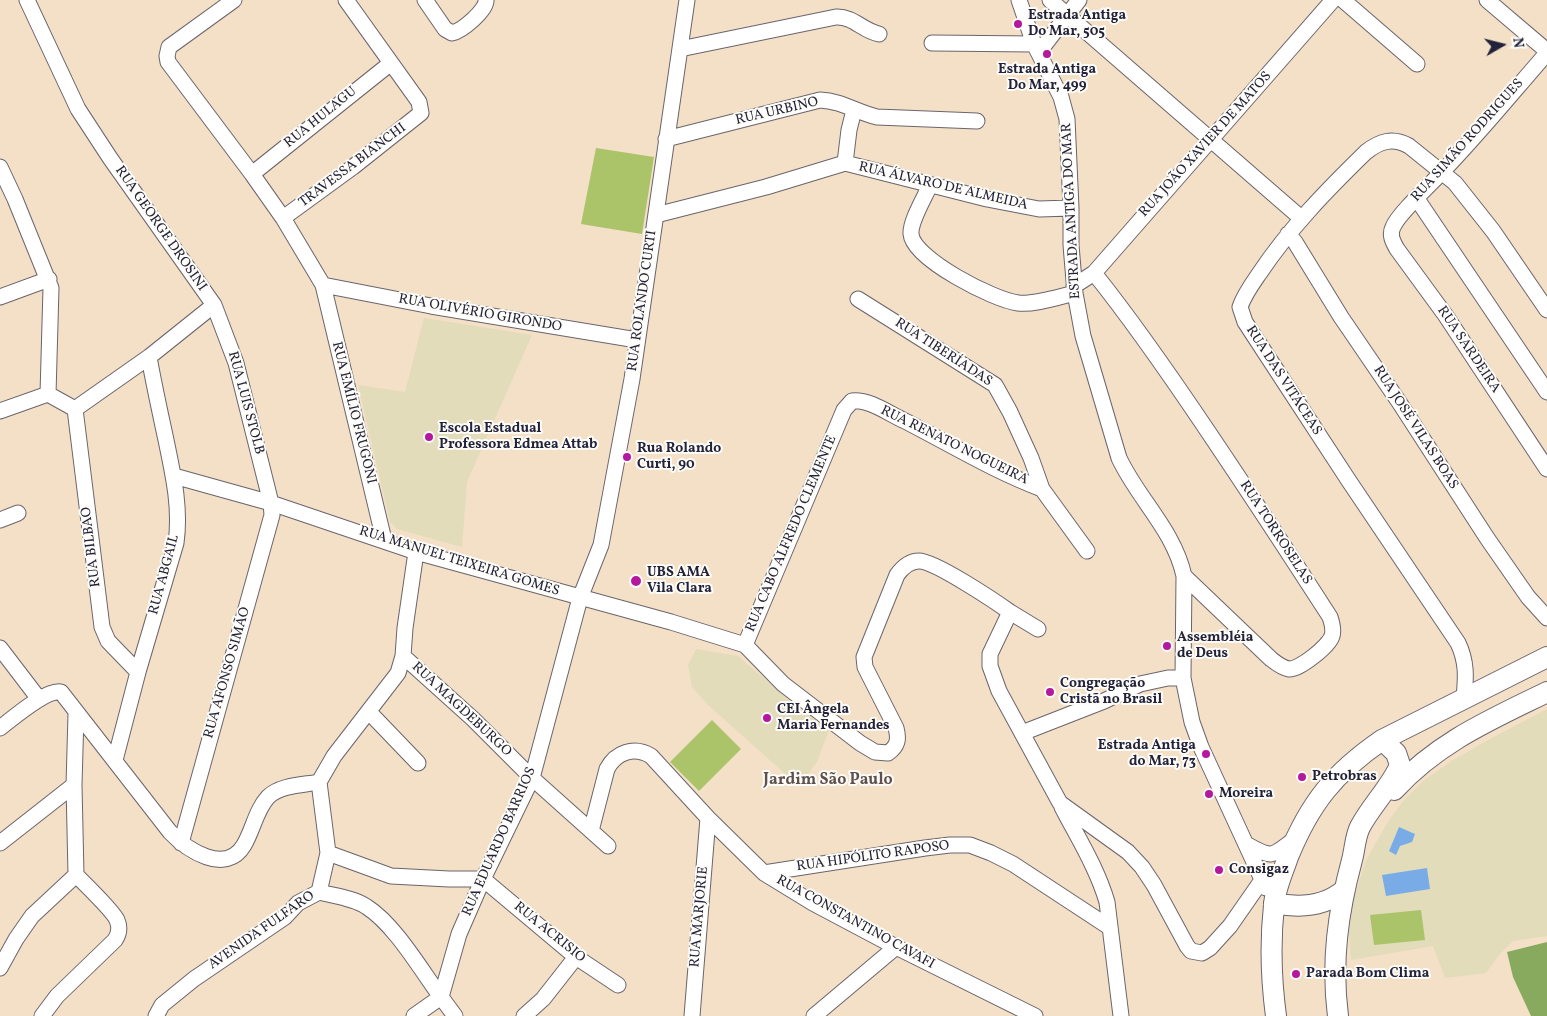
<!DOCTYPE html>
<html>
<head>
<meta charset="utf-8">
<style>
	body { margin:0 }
	#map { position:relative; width:1547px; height:1016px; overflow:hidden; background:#f3e0c6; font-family:Vollkorn,serif }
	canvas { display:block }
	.north { position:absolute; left:1477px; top:20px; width:50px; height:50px; -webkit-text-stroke:4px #fdfcf7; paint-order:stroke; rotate:82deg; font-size:14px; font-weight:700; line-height:20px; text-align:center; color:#22223b }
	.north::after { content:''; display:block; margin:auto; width:18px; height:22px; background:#22223b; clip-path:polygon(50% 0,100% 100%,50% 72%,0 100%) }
</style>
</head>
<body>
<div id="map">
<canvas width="1547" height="1016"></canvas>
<div class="north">N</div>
</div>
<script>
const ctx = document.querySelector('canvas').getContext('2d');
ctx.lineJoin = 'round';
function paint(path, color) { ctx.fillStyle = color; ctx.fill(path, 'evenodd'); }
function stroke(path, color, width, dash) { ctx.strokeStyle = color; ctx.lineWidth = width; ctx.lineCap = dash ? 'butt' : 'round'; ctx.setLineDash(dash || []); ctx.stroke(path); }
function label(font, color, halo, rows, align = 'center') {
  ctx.font = font + ' Vollkorn,serif'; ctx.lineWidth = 4; ctx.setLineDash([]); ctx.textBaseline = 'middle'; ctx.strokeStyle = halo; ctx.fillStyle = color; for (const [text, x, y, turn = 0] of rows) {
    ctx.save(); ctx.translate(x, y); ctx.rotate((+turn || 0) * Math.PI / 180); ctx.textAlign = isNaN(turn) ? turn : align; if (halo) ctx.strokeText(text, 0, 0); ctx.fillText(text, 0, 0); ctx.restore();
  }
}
const built = new Path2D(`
	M424 318 532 335 467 482 462 547 397 529 390 522 358 385 405 392Z
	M696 649 738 656 795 705 829 730 817 762 799 786 708 705 692 687 688 665Z
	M1547 709V936L1513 941 1498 956 1486 973 1445 978 1433 946 1351 960 1349 933 1350 910 1366 860 1389 820 1404 800 1423 781 1453 760 1488 740Z`);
const green = new Path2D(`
	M596 148 654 157 642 234 581 224Z
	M712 720 741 749 699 791 670 762Z
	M1421 910 1425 940 1374 945 1370 915Z`);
const forest = new Path2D(`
	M1547 942V1016H1531L1513 977 1507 952Z`);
const water = new Path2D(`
	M1399 827 1415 834 1412 842 1400 846 1396 855 1389 851Z
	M1427 868 1430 889 1386 896 1382 875Z`);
const minor = new Path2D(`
	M27 0 78 109 110 158 214 305 236 363 271 503 272 515 181 843
	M234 0 169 47 167 56 168 62 252 174 283 218 323 285 384 540
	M425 0 445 29 452 33C462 31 487 10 486 0
	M1019 0 1034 44 1061 97 1067 119 1071 208V245L1075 293 1083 336 1119 458C1138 499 1174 530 1184 576L1183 678 1192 722 1201 747 1266 888
	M1050 0 1301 218
	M1343 0 1417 64
	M1487 0 1547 51
	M932 43 1034 44
	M680 49 836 17C853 16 863 31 879 34
	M1039 52 1079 0
	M1547 53C1512 93 1478 135 1441 173 1429 186 1399 213 1393 227 1389 235 1393 242 1397 249L1446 316 1547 469
	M666 139 820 100C842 101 856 112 877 117L977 121
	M845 163 849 130 854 110
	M0 167 15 199 51 288 48 394
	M252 174 391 63
	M930 185C925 197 910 221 911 234 913 259 994 300 1018 303 1034 305 1058 297 1075 293
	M1417 199 1547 392
	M656 215 766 187 845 163 987 199 1039 209 1071 208
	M283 218 353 167 421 113 419 102 346 0
	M1288 234 1295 242 1341 317 1399 402 1487 538 1528 597 1547 618
	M1094 273C1135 324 1172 378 1209 433 1250 494 1290 555 1330 617 1332 623 1334 630 1332 636 1329 646 1299 670 1289 669 1282 668 1276 663 1271 659L1184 576
	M323 285 431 306 637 340
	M1074 286 1094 273 1333 0
	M0 297 49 279
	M858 299 995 385 1010 412 1031 458 1042 489 1087 551
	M75 409 102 627 108 641 138 672
	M75 409 149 357 214 305
	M0 411 48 394 75 409
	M174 476 271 503 416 552 671 622 745 645
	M0 520 18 513
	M1010 612 1038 629
	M745 645 783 684 860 743 875 752 888 753C898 746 899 739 896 728L865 667 864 657 897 575C902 568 910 561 919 561 935 561 996 602 1010 612L990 654V666L999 691 1060 803 1128 852 1142 867 1154 885 1187 946 1191 951 1202 953 1210 948 1230 926 1262 880
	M745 645 844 410 852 401C870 399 889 414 905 421 950 444 994 471 1042 489
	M0 648 39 699
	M403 656 473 719 532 778 608 846
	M1464 698C1466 677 1467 662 1458 643L1349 481 1245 322 1240 307C1244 295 1252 284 1259 274 1289 229 1327 190 1366 152 1380 141 1393 137 1409 146L1455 183 1493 231 1547 310
	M369 712 418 763
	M0 728C12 719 46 689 61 692L170 832C187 850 226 876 244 845 253 830 256 810 268 797 280 785 303 785 319 782
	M1022 733 1104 701 1140 684 1168 678H1183
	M115 760 138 672 176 543C181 508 173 474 166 440 160 412 154 385 149 357
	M1062 807C1078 838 1097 868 1107 902L1121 1016
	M591 831 607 769C616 752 634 746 651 756L708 818 764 873 813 903 896 947 1035 1016
	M0 843 74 785
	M1248 845C1274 860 1273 855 1296 838
	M328 853 391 876 449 879H483L576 957 618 985
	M764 873 925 848 950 845H970L991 853 1013 864 1109 927
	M319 892C334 896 354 898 367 907 395 925 421 970 441 997
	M0 968 16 939 32 916 76 875
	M441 997 459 934 483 879 532 778 580 598 601 545 632 379 687 0
	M42 1016 57 996 115 940C119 934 120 927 117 920 113 911 85 884 76 875L74 785 76 714
	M156 1016 162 1005 194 979 285 917 298 903 319 892 328 853 319 782 334 756 398 673 403 656 405 628 416 552
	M414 1016 441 997 455 1016
	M524 1016 543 999 576 957
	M692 1016 708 818
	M814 1016 896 947`);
const major = new Path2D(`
	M1394 790C1438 742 1490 720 1547 692
	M1274 903C1298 908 1323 907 1343 891
	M1276 1016C1271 979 1270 942 1274 905 1275 889 1283 872 1288 857 1310 803 1334 773 1382 740L1547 657
	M1338 1016C1331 962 1338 912 1352 860 1355 849 1355 837 1360 827 1371 806 1392 785 1400 765L1396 753 1382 740`);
const markers = [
	[1018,24,5,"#b5179e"],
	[1047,54,5,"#b5179e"],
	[429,437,5,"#b5179e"],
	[627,457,5,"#b5179e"],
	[636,581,6,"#b5179e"],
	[1167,646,5,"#b5179e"],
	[1050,692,5,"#b5179e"],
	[767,718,5,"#b5179e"],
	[1206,754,5,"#b5179e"],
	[1302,777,5,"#b5179e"],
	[1209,794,5,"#b5179e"],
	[1219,870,5,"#b5179e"],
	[1296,974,5,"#b5179e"]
];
const poiNames = [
	["Estrada Antiga",1028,16],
	["Do Mar, 505",1028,32],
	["Estrada Antiga",1047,70,"center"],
	["Do Mar, 499",1047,86,"center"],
	["Escola Estadual",439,429],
	["Professora Edmea Attab",439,445],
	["Rua Rolando",637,449],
	["Curti, 90",637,465],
	["UBS AMA",647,573],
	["Vila Clara",647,589],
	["Assembléia",1177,638],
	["de Deus",1177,654],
	["Congregação",1060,684],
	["Cristã no Brasil",1060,700],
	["CEI Ângela",777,710],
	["Maria Fernandes",777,726],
	["Estrada Antiga",1196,746,"right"],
	["do Mar, 73",1196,762,"right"],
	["Petrobras",1312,777],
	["Moreira",1219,794],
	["Consigaz",1229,870],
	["Parada Bom Clima",1306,974]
];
const streetNames = [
	["RUA URBINO",777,112,-13],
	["RUA HULAGU",321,118,-39],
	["RUA SIMÃO RODRIGUES",1468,141,-48],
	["RUA JOÃO XAVIER DE MATOS",1206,145,-48],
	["TRAVESSA BIANCHI",353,166,-37],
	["RUA ÁLVARO DE ALMEIDA",943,187,13],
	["ESTRADA ANTIGA DO MAR",1072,211,-93],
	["RUA GEORGE DROSINI",160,229,55],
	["RUA ROLANDO CURTI",643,301,-82],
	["RUA OLIVÉRIO GIRONDO",480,314,10],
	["RUA SARDEIRA",1468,350,56],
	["RUA TIBERÍADAS",943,353,33],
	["RUA DAS VITÁCEAS",1283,381,57],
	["RUA LUIS STOLB",245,403,75],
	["RUA EMÍLIO FRUGONI",353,413,76],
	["RUA JOSÉ VILAS BOAS",1415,428,57],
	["RUA RENATO NOGUEIRA",954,446,26],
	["RUA TORROSELAS",1275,533,57],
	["RUA CABO ALFREDO CLEMENTE",792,534,-67],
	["RUA BILBAO",92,547,-97],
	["RUA MANUEL TEIXEIRA GOMES",459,562,17],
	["RUA ABGAIL",165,575,-75],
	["RUA AFONSO SIMÃO",228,673,-74],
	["RUA MAGDEBURGO",461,710,43],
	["RUA EDUARDO BARRIOS",500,842,-66],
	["RUA HIPÓLITO RAPOSO",873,857,-8],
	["RUA MARJORIE",700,917,-85],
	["RUA CONSTANTINO CAVAFI",855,923,29],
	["AVENIDA FULFARO",262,931,-35],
	["RUA ACRISIO",549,933,39]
];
const quarterNames = [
	["Jardim São Paulo",828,781]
];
paint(built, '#e2dcba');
paint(green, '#abc46a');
paint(forest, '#88aa5e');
paint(water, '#79ace6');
stroke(minor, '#6b646c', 17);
stroke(major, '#6b646c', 22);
stroke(minor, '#fff', 15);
stroke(major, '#fff', 20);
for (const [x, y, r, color] of markers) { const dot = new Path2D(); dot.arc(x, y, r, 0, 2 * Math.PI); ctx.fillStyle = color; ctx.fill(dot); stroke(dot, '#fdfcf7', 2); }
label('bold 14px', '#22223b', '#fdfcf7', poiNames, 'left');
label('14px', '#22223b', '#fdfcf7', streetNames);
label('bold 16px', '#5d504f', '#fdfcf7', quarterNames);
</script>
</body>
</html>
